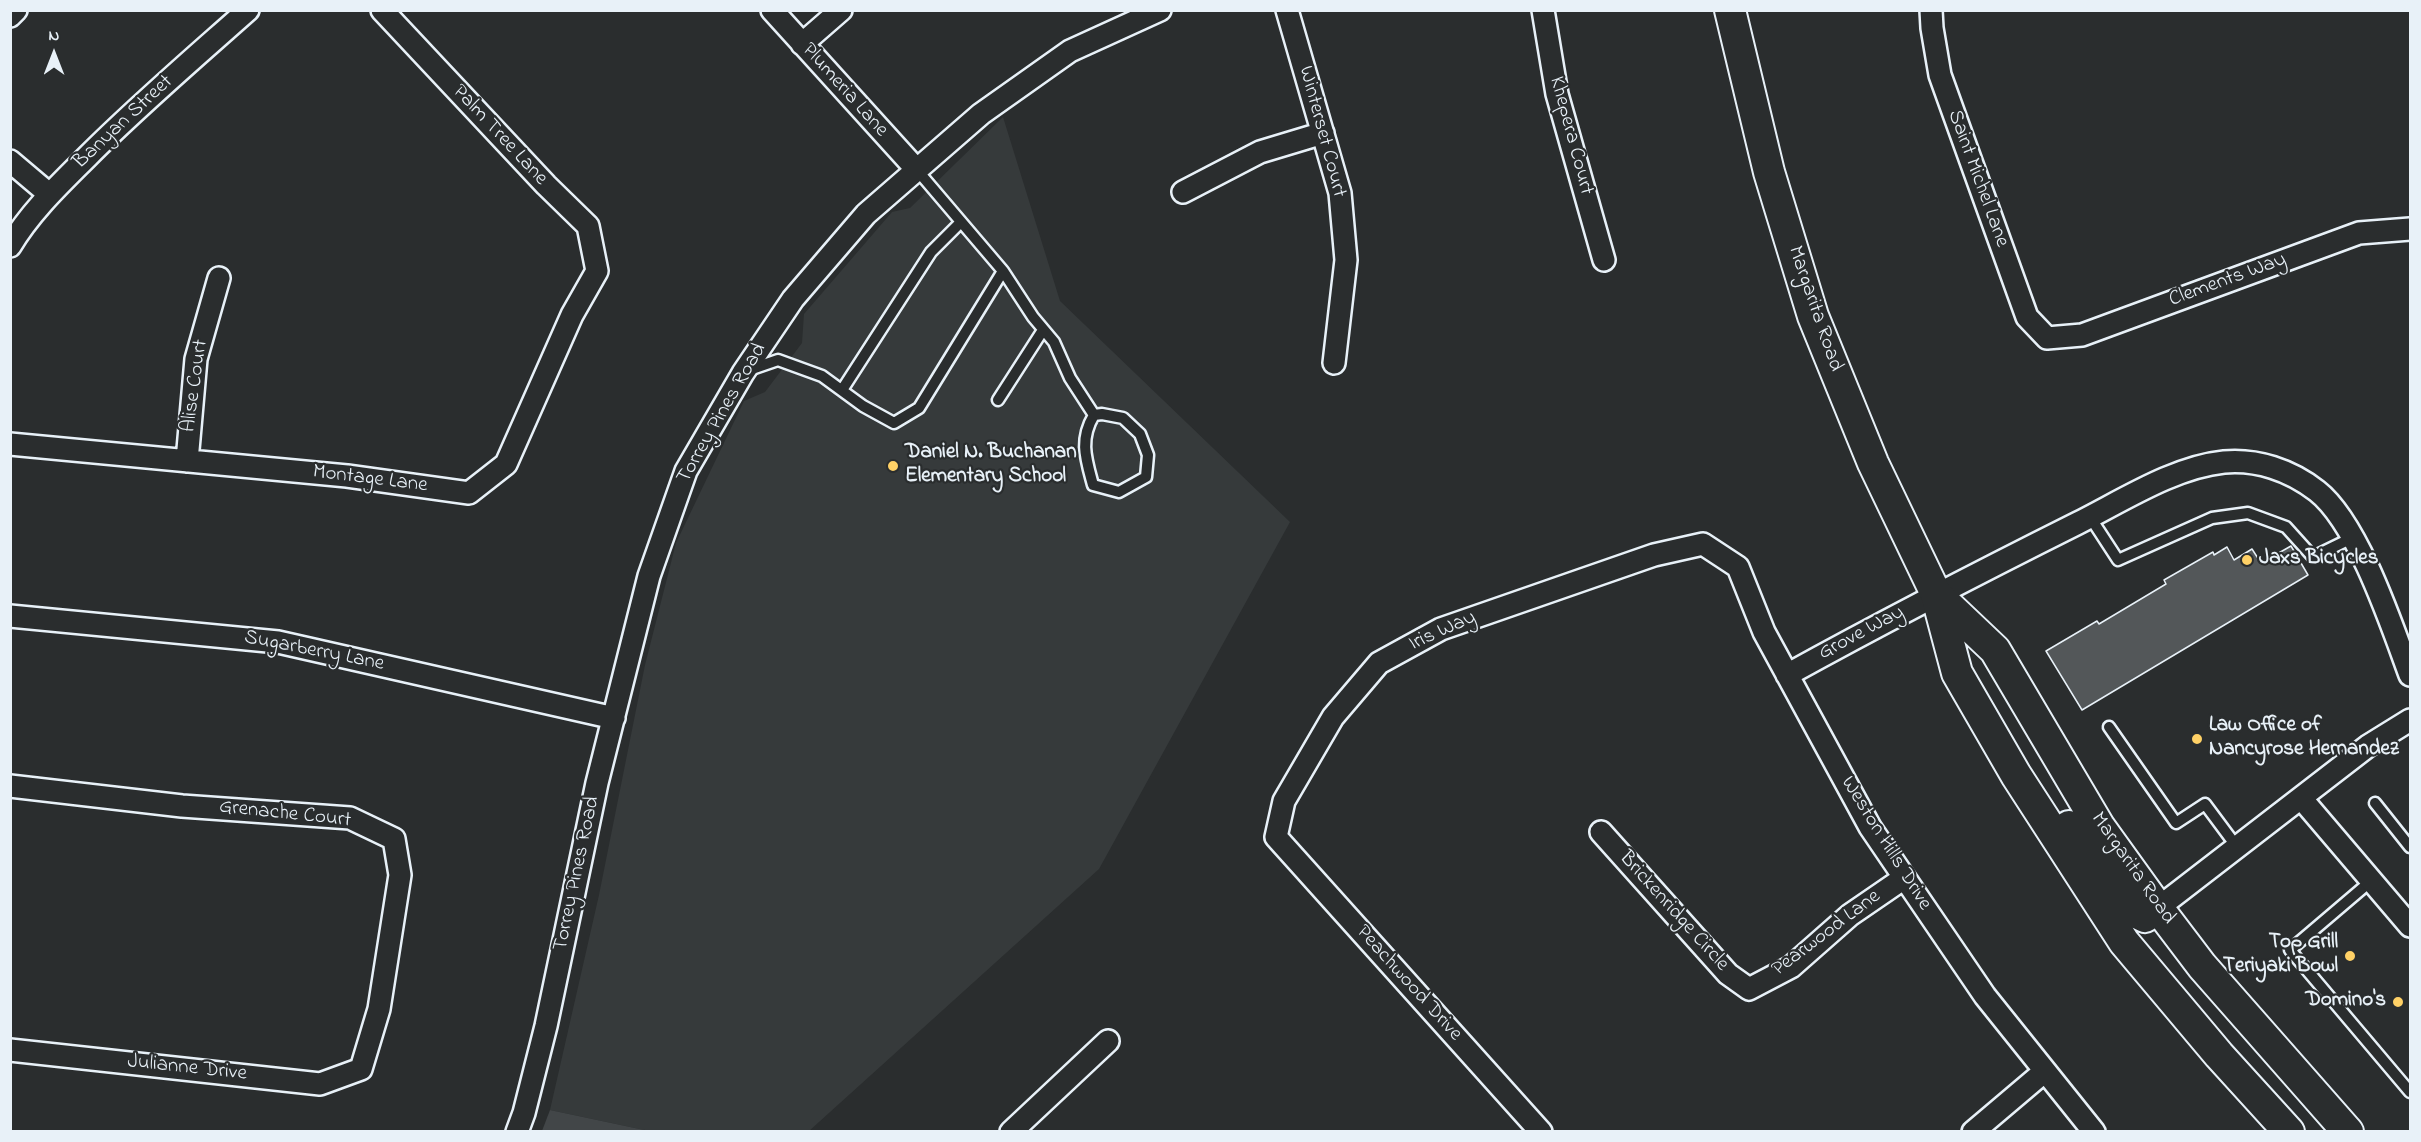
<!DOCTYPE html>
<html>
<head>
<meta charset="utf-8">
<style>
	body { margin:0 }
	#map { position:relative; width:2421px; height:1142px; overflow:hidden; background:#2a2d2e; font-family:"Indie Flower",sans-serif }
	canvas { display:block }
	.frame { position:absolute; inset:0; border:12px solid #e8f1f8; pointer-events:none }
	.north { position:absolute; left:24px; top:24px; width:60px; height:60px; -webkit-text-stroke:4px #2a2d2e; paint-order:stroke; rotate:0deg; font-size:16px; font-weight:700; line-height:24px; text-align:center; color:#e8f1f8 }
	.north::after { content:''; display:block; margin:auto; width:21px; height:27px; background:#e8f1f8; clip-path:polygon(50% 0,100% 100%,50% 72%,0 100%) }
</style>
</head>
<body>
<div id="map">
<canvas width="2421" height="1142"></canvas>
<div class="frame"></div>
<div class="north">N</div>
</div>
<script>
const ctx = document.querySelector('canvas').getContext('2d');
ctx.lineJoin = 'round';
function paint(path, color) { ctx.fillStyle = color; ctx.fill(path, 'evenodd'); }
function stroke(path, color, width, dash) { ctx.strokeStyle = color; ctx.lineWidth = width; ctx.lineCap = dash ? 'butt' : 'round'; ctx.setLineDash(dash || []); ctx.stroke(path); }
function label(font, color, halo, rows, align = 'center') {
  ctx.font = font + ' "Indie Flower",sans-serif'; ctx.lineWidth = 4.5; ctx.setLineDash([]); ctx.textBaseline = 'middle'; ctx.strokeStyle = halo; ctx.fillStyle = color; for (const [text, x, y, turn = 0] of rows) {
    ctx.save(); ctx.translate(x, y); ctx.rotate((+turn || 0) * Math.PI / 180); ctx.textAlign = isNaN(turn) ? turn : align; if (halo) ctx.strokeText(text, 0, 0); ctx.fillText(text, 0, 0); ctx.restore();
  }
}
const built = new Path2D(`
	M1003 117 1060 301 1290 522 1099 869 809 1131H649L550 1110 599 895 645 665 676 543 744 401 765 392 802 343 804 314 892 212 910 208Z`);
const green = new Path2D(`
	M550 1110 649 1131H542Z`);
const building = new Path2D(`
	M2291 546 2308 575 2082 710 2046 651 2097 621 2099 624 2166 584 2164 580 2213 552 2214 555 2227 547 2234 560 2252 549 2261 563Z`);
const service = new Path2D(`
	M1003 271 1033 317 1054 342 1070 378 1094 415
	M749 370 778 360 822 376 863 406 894 423 919 408 1003 271 917 170
	M842 390 931 252 961 222
	M998 400 1043 330
	M1102 414 1123 418 1140 434 1148 455 1146 477 1119 492 1093 485C1086 459 1079 440 1094 415Z
	M2090 517 2118 560 2212 518 2248 513 2286 527 2313 557 2352 538
	M2109 727 2176 823 2205 804 2237 847
	M2375 803 2410 847
	M2371 881 2290 950 2410 1092`);
const minor = new Path2D(`
	M772 10 917 170
	M1287 10 1340 193 1346 260 1334 363
	M1543 10 1557 94 1604 260
	M1931 10 1932 28 1940 75 2027 317 2047 338 2082 335 2359 233 2410 229
	M10 16 16 10
	M802 44 841 10
	M10 161 49 194
	M1183 192 1260 152 1323 133
	M10 246C31 211 60 184 88 156 139 105 194 58 248 10
	M10 444 347 476 469 493 506 464 572 315 597 271 588 226 546 185 382 10
	M187 461 196 359 219 278
	M10 616 278 642 614 718
	M1787 675C1883 622 1980 572 2078 523 2122 501 2174 467 2224 462 2257 459 2290 470 2317 491 2358 523 2392 626 2410 675
	M10 786 182 806 350 818 394 839 400 875 379 1009 361 1069 320 1084 10 1050
	M2301 798 2410 926
	M1601 832 1728 974 1749 989 1791 967 1850 915 1904 878
	M2158 908 2368 746 2410 720
	M517 1132 524 1113 546 1026 597 783 649 576 686 471 743 373 793 299 866 214 981 114 1070 51 1160 10
	M1011 1132 1108 1041
	M1541 1132 1276 837 1284 801 1333 717 1379 663 1441 629 1654 555 1703 544 1738 567 1764 632 1870 827 1985 996 2094 1132
	M1973 1132 2045 1071`);
const secondary = new Path2D(`
	M1730 10 1769 172 1813 316 1873 463 1936 594 1957 673 2016 775 2124 942 2219 1055 2289 1132
	M1936 594 1995 650 2099 826 2158 908 2202 966 2348 1132
	M2069 826 2131 910 2145 917 2158 908`);
const markers = [
	[893,466,6,"#ffd166"],
	[2247,560,6,"#ffd166"],
	[2197,739,6,"#ffd166"],
	[2350,956,6,"#ffd166"],
	[2398,1002,6,"#ffd166"]
];
const streetNames = [
	["Plumeria Lane",844,91,48],
	["Banyan Street",124,123,-43],
	["Winterset Court",1321,132,75],
	["Palm Tree Lane",499,136,47],
	["Khepera Court",1570,136,75],
	["Saint Michel Lane",1977,179,70],
	["Clements Way",2228,281,-20],
	["Margarita Road",1814,309,71],
	["Alise Court",196,386,-82],
	["Torrey Pines Road",723,414,-60],
	["Montage Lane",370,480,7],
	["Iris Way",1443,632,-24],
	["Grove Way",1862,634,-28],
	["Sugarberry Lane",314,652,11],
	["Grenache Court",285,815,6],
	["Weston Hills Drive",1885,844,58],
	["Margarita Road",2132,869,55],
	["Torrey Pines Road",578,874,-78],
	["Brickenridge Circle",1673,912,48],
	["Pearwood Lane",1827,934,-37],
	["Peachwood Drive",1408,984,48],
	["Julianne Drive",187,1069,6]
];
const poiNames = [
	["Daniel N. Buchanan",905,454],
	["Elementary School",905,478],
	["Jaxs Bicycles",2259,560],
	["Law Office of",2209,727],
	["Nancyrose Hernandez",2209,751],
	["Top Grill",2338,944,"right"],
	["Teriyaki Bowl",2338,968,"right"],
	["Domino's",2386,1002,"right"]
];
paint(built, '#363a3b');
paint(green, '#424648');
paint(building, '#535759');
stroke(building, '#e8f1f8', 1.5);
stroke(service, '#e8f1f8', 15);
stroke(minor, '#e8f1f8', 26);
stroke(secondary, '#e8f1f8', 34);
stroke(service, '#2a2d2e', 10);
stroke(minor, '#2a2d2e', 21);
stroke(secondary, '#2a2d2e', 30);
for (const [x, y, r, color] of markers) { const dot = new Path2D(); dot.arc(x, y, r, 0, 2 * Math.PI); ctx.fillStyle = color; ctx.fill(dot); stroke(dot, '#2a2d2e', 2); }
label('21px', '#e8f1f8', '#2a2d2e', streetNames);
label('bold 21px', '#e8f1f8', '#2a2d2e', poiNames, 'left');
</script>
</body>
</html>
